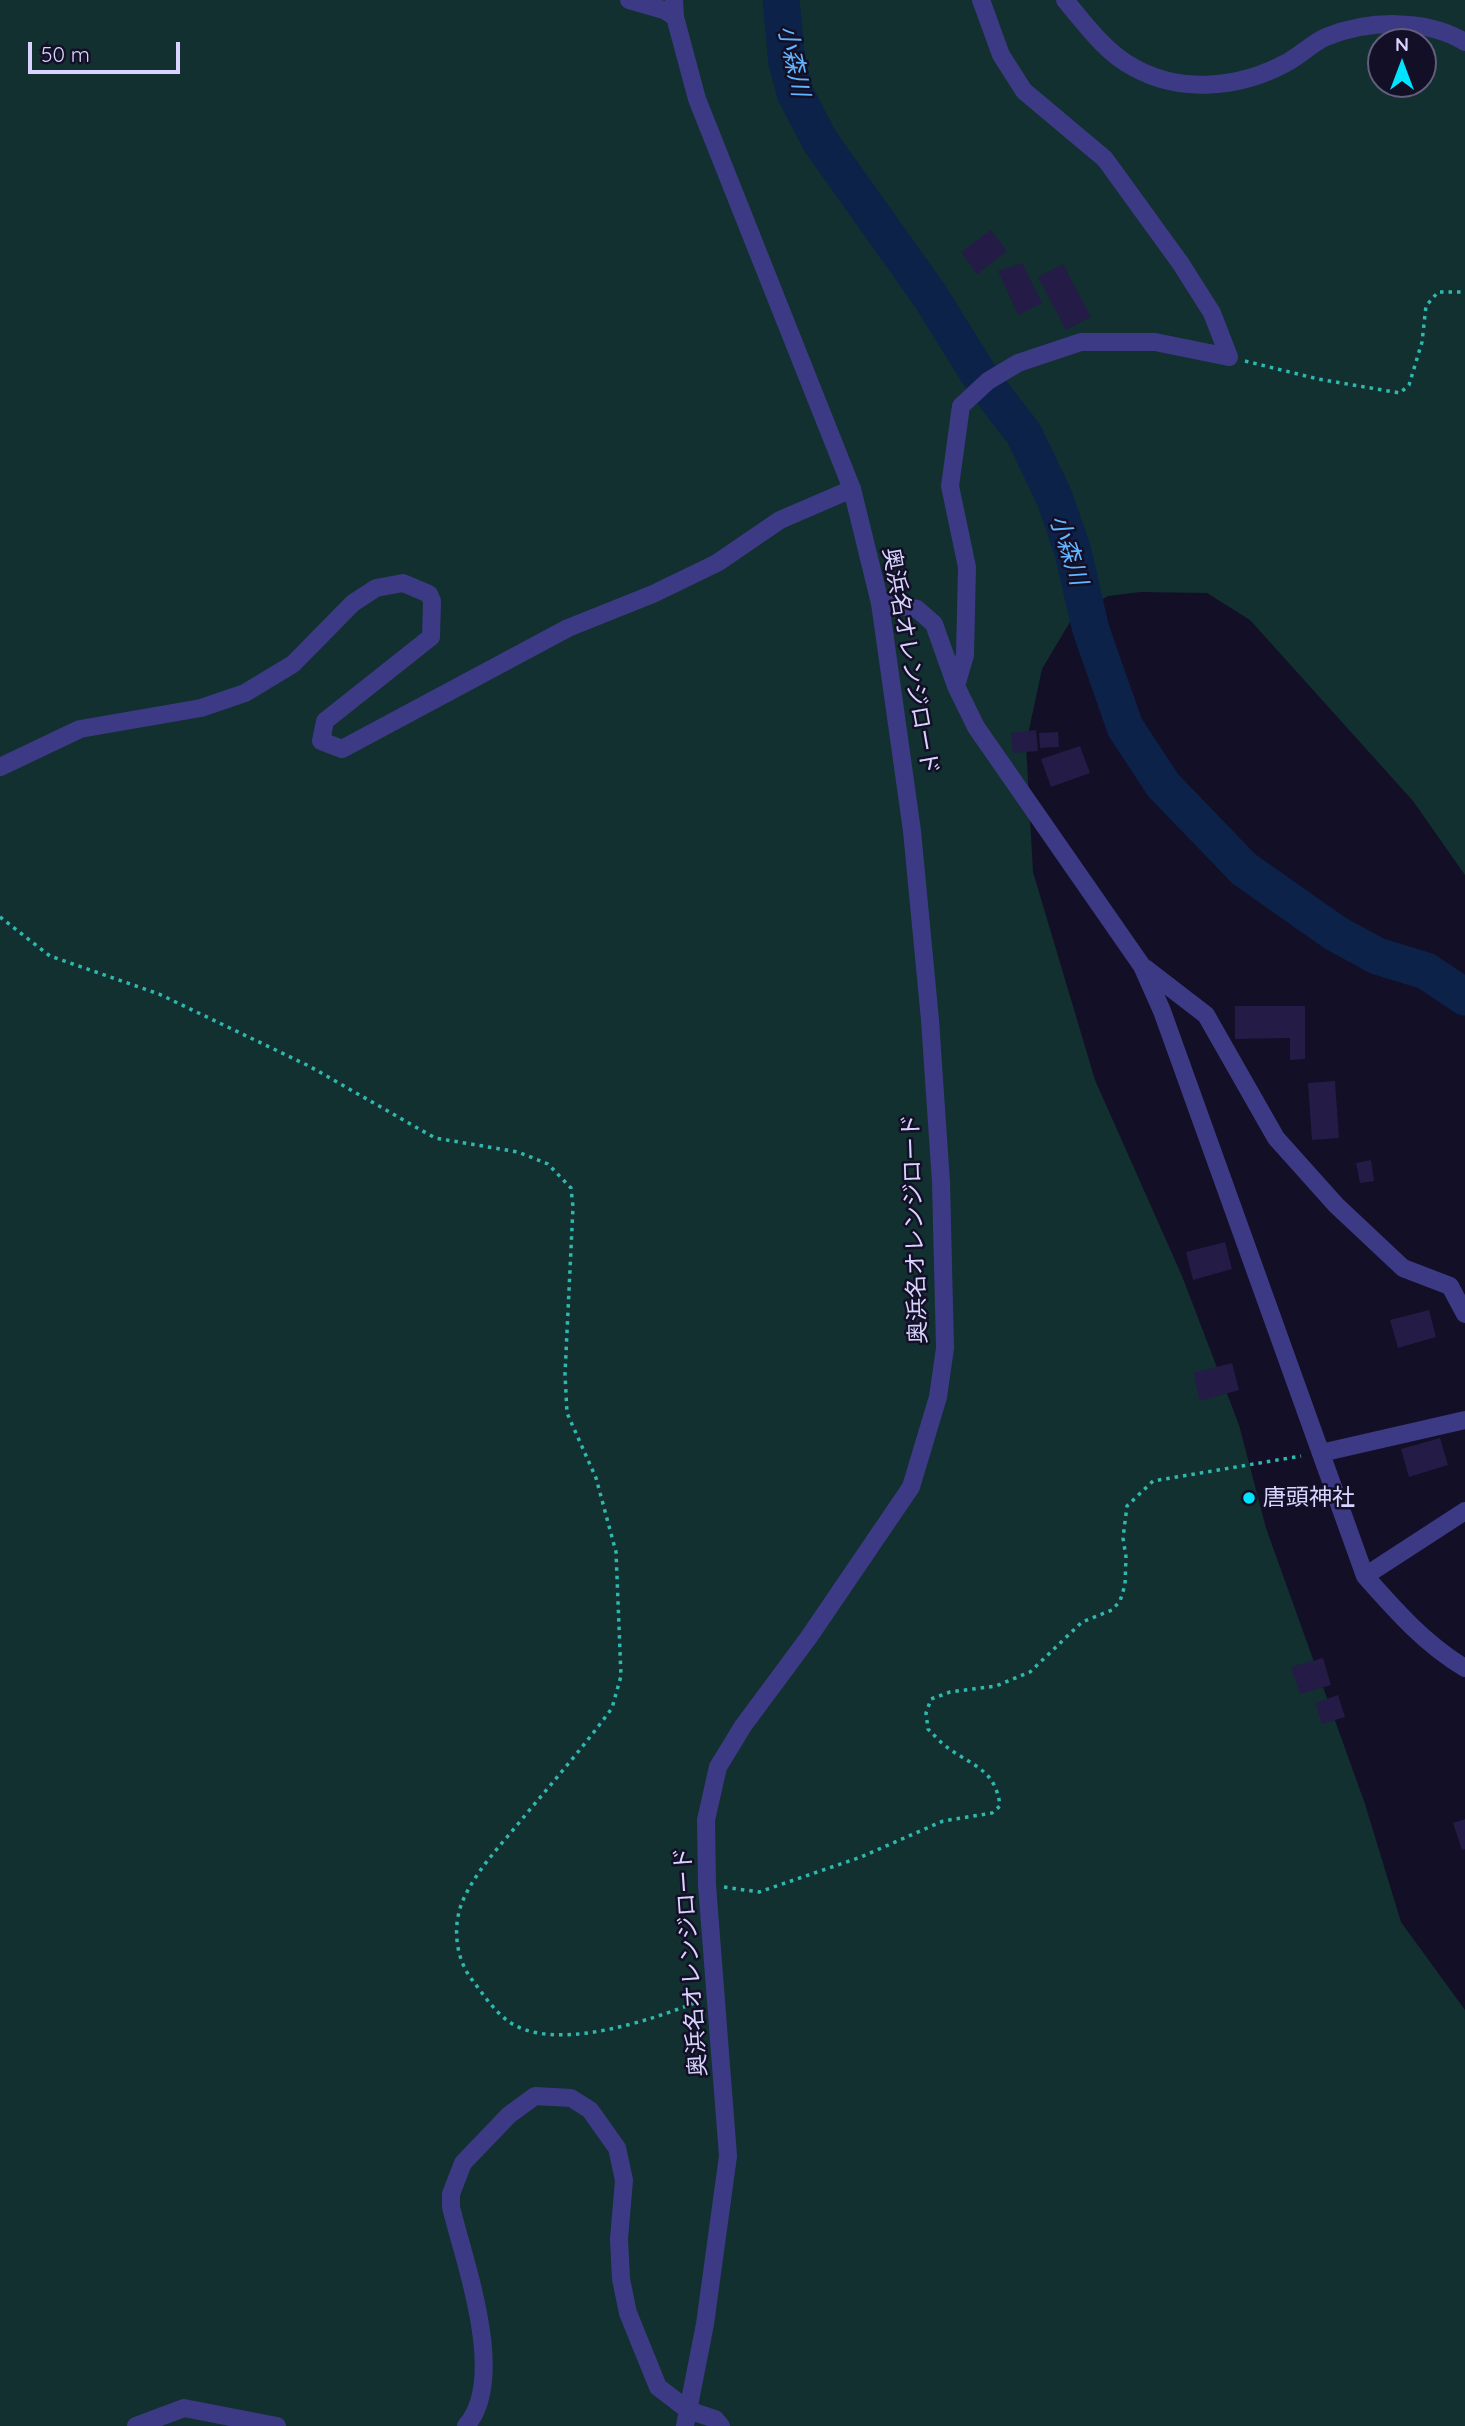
<!DOCTYPE html>
<html>
<head>
<meta charset="utf-8">
<style>
	body { margin:0 }
	#map { position:relative; width:1465px; height:2426px; overflow:hidden; background:#130f26; font-family:Quicksand,sans-serif }
	canvas { display:block }
	.north { position:absolute; left:1367px; top:28px; width:70px; height:70px; box-sizing:border-box; background:#130f26; border:2px solid #625e7d; border-radius:50%; rotate:0deg; font-size:19px; font-weight:700; line-height:28px; text-align:center; color:#d9d4ff }
	.north::after { content:''; display:block; margin:auto; width:24px; height:32px; background:#00e5ff; clip-path:polygon(50% 0,100% 100%,50% 72%,0 100%) }
	.scale { position:absolute; left:28px; top:42px; width:152px; height:32px; box-sizing:border-box; border:4px solid #d9d4ff; border-top:0; padding-left:9px; font-size:21px; line-height:24px; white-space:nowrap; color:#d9d4ff; -webkit-text-stroke:5px #130f26; paint-order:stroke }
</style>
</head>
<body>
<div id="map">
<canvas width="1465" height="2426"></canvas>
<div class="north">N</div>
<div class="scale">50 m</div>
</div>
<script>
const ctx = document.querySelector('canvas').getContext('2d');
ctx.lineJoin = 'round';
function paint(path, color) { ctx.fillStyle = color; ctx.fill(path, 'evenodd'); }
function stroke(path, color, width, dash) { ctx.strokeStyle = color; ctx.lineWidth = width; ctx.lineCap = dash ? 'butt' : 'round'; ctx.setLineDash(dash || []); ctx.stroke(path); }
function label(font, color, halo, rows, align = 'center') {
  ctx.font = font + ' Quicksand,"Noto Sans JP",sans-serif'; ctx.lineWidth = 5; ctx.setLineDash([]); ctx.textBaseline = 'middle'; ctx.strokeStyle = halo; ctx.fillStyle = color; for (const [text, x, y, turn = 0] of rows) {
    ctx.save(); ctx.translate(x, y); ctx.rotate((+turn || 0) * Math.PI / 180); ctx.textAlign = isNaN(turn) ? turn : align; if (halo) ctx.strokeText(text, 0, 0); ctx.fillText(text, 0, 0); ctx.restore();
  }
}
const green = new Path2D(`
	M0 0H1465V875L1413 801 1250 620 1207 593 1140 592 1108 596 1073 617 1042 669 1026 744 1033 872 1095 1080 1182 1276 1239 1425 1266 1528 1365 1804 1401 1922 1465 2010V2426H0ZM1381 42H1423V84H1381Z`);
const river = new Path2D(`
	M781 0 787 63 795 93 820 141 930 296 983 381 1024 434 1055 499 1073 552 1091 630 1125 727 1163 785 1244 869 1335 933 1377 956 1426 971 1465 997`);
const building = new Path2D(`
	M991 230 1007 251 977 274 961 252Z
	M1022 263 1042 303 1018 315 998 271Z
	M1063 264 1091 317 1066 330 1038 277Z
	M1036 730 1038 751 1013 753 1011 733Z
	M1058 732 1059 747 1040 748 1039 733Z
	M1080 746 1090 773 1051 787 1041 759Z
	M1235 1006H1305V1059L1290 1060V1038L1235 1039Z
	M1335 1081 1339 1138 1312 1140 1308 1083Z
	M1371 1160 1374 1181 1360 1183 1356 1163Z
	M1225 1242 1232 1269 1193 1280 1186 1252Z
	M1429 1310 1436 1337 1398 1348 1390 1320Z
	M1232 1363 1239 1390 1200 1401 1193 1373Z
	M1440 1438 1448 1465 1409 1477 1401 1449Z
	M1323 1658 1331 1685 1300 1694 1291 1667Z
	M1338 1695 1345 1717 1322 1724 1315 1703Z
	M1465 1819V1849L1462 1850 1453 1823Z`);
const path = new Path2D(`
	M1245 361 1318 379 1400 393 1409 385 1422 342 1426 306 1438 292H1465
	M0 917 50 956 159 994 309 1066 435 1138 518 1152 548 1164 571 1188 573 1207 565 1374 567 1413 596 1478 616 1552 621 1676 612 1708C583 1748 550 1785 518 1824 499 1847 478 1869 465 1896 451 1923 455 1959 473 1981 483 1994 494 2011 508 2021 553 2054 651 2020 697 2002
	M724 1887 759 1892 861 1857 943 1821 992 1813 1000 1806C996 1770 973 1766 948 1748 941 1743 934 1735 928 1729L926 1713 931 1699 950 1692 996 1686 1030 1672 1082 1622 1112 1610 1120 1601 1125 1585 1126 1557 1123 1538 1127 1506 1153 1481 1301 1456`);
const minor = new Path2D(`
	M629 0 664 10 675 17
	M981 0 1001 55 1024 91 1105 159 1181 264 1212 313 1229 357
	M880 603 917 609 934 624 956 686 976 727 1142 966 1162 1011 1365 1576C1396 1611 1425 1644 1465 1668
	M956 686 965 655 967 567 950 486 961 406 988 381 1018 363 1081 342H1155L1229 357
	M0 767 80 729 201 708 245 693 293 664 353 603 376 588 403 583 429 594 432 601 431 637 325 721 321 741 342 749 568 628 653 594 717 563 780 520 852 489
	M1145 968 1206 1015 1276 1138 1336 1205 1403 1268 1450 1286 1465 1314
	M1321 1453 1465 1420
	M1365 1576 1465 1511
	M136 2426 184 2408 277 2426
	M466 2426C508 2378 464 2262 451 2207V2194L463 2163 509 2115 535 2096 571 2098 590 2110 617 2148 624 2180 619 2239 621 2279 628 2313 658 2387 688 2410 715 2419 721 2426`);
const tertiary = new Path2D(`
	M674 0 675 17 697 99 852 489 880 603 912 831 930 1020 941 1182 945 1348 938 1397 911 1487 809 1637 743 1726 718 1767 706 1820 707 1885 728 2156 705 2324 685 2426
	M1065 0C1085 24 1105 52 1133 67 1180 94 1240 88 1286 63 1300 56 1312 43 1326 37 1368 20 1425 18 1465 42`);
const markers = [
	[1249,1498,7,"#00e5ff"]
];
const streetNames = [
	["奥浜名オレンジロード",910,661,80],
	["奥浜名オレンジロード",915,1229,-92],
	["奥浜名オレンジロード",691,1962,-94]
];
const poiNames = [
	["唐頭神社",1263,1498]
];
const waterNames = [
	["小森川",793,61,78],
	["小森川",1068,550,72]
];
paint(green, '#12302f');
stroke(river, '#0c2248', 37);
paint(building, '#241b47');
stroke(path, '#2fb8b0', 3.5, [3.5, 5]);
stroke(minor, '#3d3a85', 18);
stroke(tertiary, '#3d3a85', 18);
for (const [x, y, r, color] of markers) { const dot = new Path2D(); dot.arc(x, y, r, 0, 2 * Math.PI); ctx.fillStyle = color; ctx.fill(dot); stroke(dot, '#130f26', 2.5); }
label('23px', '#d9d4ff', '#130f26', streetNames);
label('23px', '#d9d4ff', '#130f26', poiNames, 'left');
label('italic 24px', '#62b6ff', '#130f26', waterNames);
</script>
</body>
</html>
